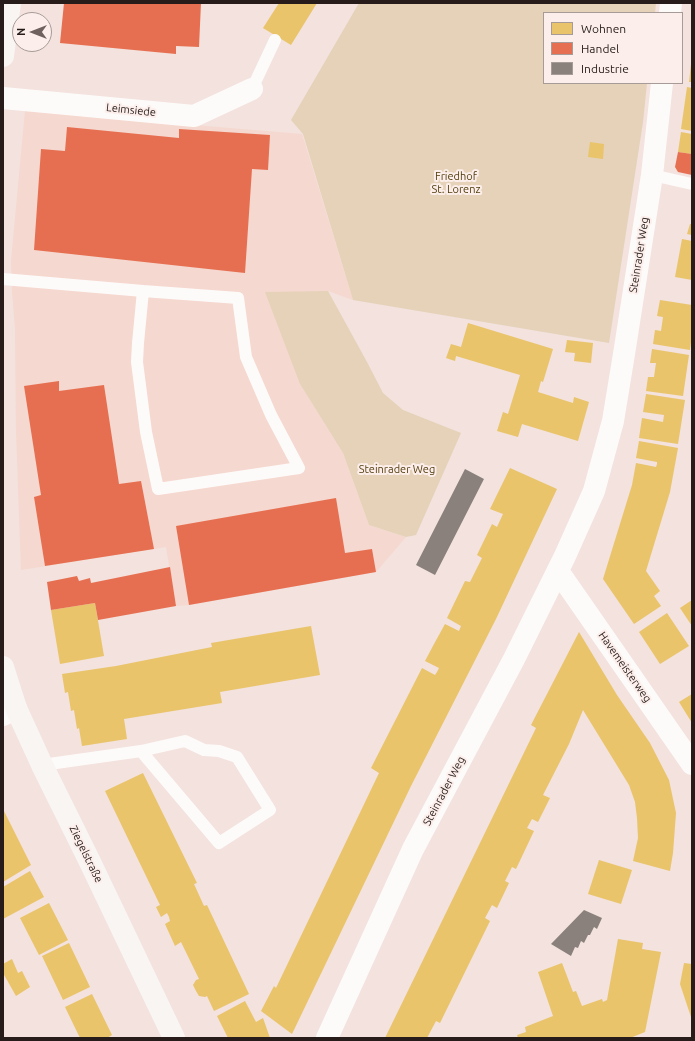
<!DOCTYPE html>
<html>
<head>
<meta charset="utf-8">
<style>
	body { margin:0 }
	#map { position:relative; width:695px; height:1041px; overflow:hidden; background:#f3e2dd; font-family:Ubuntu,sans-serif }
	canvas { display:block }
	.frame { position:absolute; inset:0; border:4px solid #271c19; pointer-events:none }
	.legend { position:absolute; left:543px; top:12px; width:140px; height:72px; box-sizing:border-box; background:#fcefeb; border:1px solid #a79b97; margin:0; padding:5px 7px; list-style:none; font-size:12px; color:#271c19 }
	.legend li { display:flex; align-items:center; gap:8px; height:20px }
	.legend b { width:20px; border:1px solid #a79b97 }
	.north { position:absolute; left:12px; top:12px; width:40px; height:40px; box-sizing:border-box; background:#fcefeb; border:1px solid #a79b97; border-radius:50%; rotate:270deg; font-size:11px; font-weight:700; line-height:16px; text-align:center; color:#271c19 }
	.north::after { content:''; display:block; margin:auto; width:14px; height:18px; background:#6e615e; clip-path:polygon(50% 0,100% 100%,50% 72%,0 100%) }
</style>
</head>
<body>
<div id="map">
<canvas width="695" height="1041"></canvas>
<div class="frame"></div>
<ul class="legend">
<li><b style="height:11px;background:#e9c46a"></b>Wohnen</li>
<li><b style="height:11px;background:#e76f51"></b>Handel</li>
<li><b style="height:11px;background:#8a817c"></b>Industrie</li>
</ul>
<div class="north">N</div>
</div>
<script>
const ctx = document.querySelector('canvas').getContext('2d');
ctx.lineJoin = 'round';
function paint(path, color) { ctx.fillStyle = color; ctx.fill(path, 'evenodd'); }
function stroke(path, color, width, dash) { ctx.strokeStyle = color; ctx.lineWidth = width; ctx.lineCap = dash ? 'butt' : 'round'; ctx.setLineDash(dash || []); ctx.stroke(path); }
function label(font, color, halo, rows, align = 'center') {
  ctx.font = font + ' Ubuntu,sans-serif'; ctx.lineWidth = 4; ctx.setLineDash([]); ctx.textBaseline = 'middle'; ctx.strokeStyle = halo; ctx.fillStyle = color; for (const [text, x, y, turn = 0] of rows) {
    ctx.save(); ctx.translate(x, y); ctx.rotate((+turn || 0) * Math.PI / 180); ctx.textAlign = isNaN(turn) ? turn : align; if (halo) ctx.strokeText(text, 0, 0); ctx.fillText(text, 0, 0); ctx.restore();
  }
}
const built = new Path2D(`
	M25 111 302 134 353 300 328 291 300 384 343 453 369 525 406 537 376 572 189 605 176 606 166 547 21 570 16 430 15 329 12 291 11 261Z`);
const green = new Path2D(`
	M359 3H656L655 13H544V83H647L643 122 609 343 353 300 303 134 291 120Z
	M328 291 367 362 383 393 403 410 461 433 416 535 406 537 369 525 343 453 300 384 265 292Z`);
const homes = new Path2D(`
	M279 3H317L291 45 263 28Z
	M691 64H692V82H689Z
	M687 87 692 88V131L681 129Z
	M681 132 692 134V154L678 152Z
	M590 142 604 144 603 159 588 157Z
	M690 224H692V235L687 234Z
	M682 239 692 241V280L675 277Z
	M660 300 692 305V334L690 350 653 344 655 330 661 331 663 317 657 316Z
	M468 323 553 349 543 382 541 381 538 392 573 403 574 397 589 402 578 441 522 424 518 437 497 431 503 412 508 414 520 375 456 356 455 361 446 358 451 344 461 347Z
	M567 340 593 343 591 363 574 361 575 353 565 352Z
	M652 349 689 355 683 396 646 391 648 377H654L656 363H650Z
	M646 394 685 400 678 444 639 438 642 418 663 422 664 415 643 412Z
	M639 441 678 448 670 492 646 571 660 591 654 596 661 606 634 624 603 579 632 485 636 463 656 467 657 464V462L636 458Z
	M510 468 557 489 496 619 411 786 292 1034 261 1011 274 986 276 988 379 773 371 768 422 668 435 675 437 672 439 668 425 661 434 644 445 624 459 631 461 626 447 618 465 581 470 582 482 558 477 555 492 524 497 527 503 514 490 509Z
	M692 600V626L680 608Z
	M95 603 104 656 60 664 51 610Z
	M667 613 689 646 660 664 639 632Z
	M311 626 320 675 220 692 222 703 124 719 127 739 82 746 79 728 77 729 74 710 71 711 68 692 65 693 62 674 116 666 212 647 211 643Z
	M579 632 617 695 650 743 669 780 676 813 673 853 670 871 633 861 638 838 637 818 635 802 629 785 583 710 569 744 543 795 550 798 538 822 532 819 527 828 534 831 516 869 512 867 505 881 509 883 497 908 492 905 485 918 490 921 440 1023 436 1021 427 1038H385L536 728 531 725Z
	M692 694V723L679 702Z
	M143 773 197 883 194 884 204 906 207 905 249 994 214 1011 207 996 205 997 199 996 196 991 193 985 196 980 199 979 181 942 175 946 165 924 170 921 169 917 167 913 161 917 156 907 160 905 105 791Z
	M3 809 31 865 3 882Z
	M599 860 632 870 621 904 588 894Z
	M30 871 44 897 3 919V887Z
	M49 903 68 940 39 955 20 918Z
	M618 939 643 943 642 949 661 952 645 1032 630 1038H518L517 1035 526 1032 525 1027 553 1016 538 972 562 963 573 992 576 991 582 1006 602 999 603 1002 607 1000Z
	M69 943 90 987 63 1000 42 956Z
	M12 959 18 973 22 971 30 987 16 996 3 973V964Z
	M684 963 692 964V1020L680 984Z
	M92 994 112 1035 107 1038H80L65 1007Z
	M245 1001 256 1022 263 1018 270 1038H228L217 1016Z`);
const shops = new Path2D(`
	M64 3H201L199 47 176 46V54L60 43Z
	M67 127 179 138V129L270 135 268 170 252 169 245 273 34 250 41 149 65 151Z
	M678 152 692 154V175L678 172 675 167Z
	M59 381V391L104 385 119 484 141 481 154 549 45 566 34 497 41 495 24 386Z
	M336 498 345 553 372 549 376 572 189 605 176 526Z
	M170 567 176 606 98 620 95 603 51 610 47 582 77 576 79 581 90 578 91 583Z`);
const industry = new Path2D(`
	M465 469 484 479 435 575 416 565Z
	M584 910 602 918 597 929 594 927 590 935H588L584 943 581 941 578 948 575 947 571 956 551 944Z`);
const service = new Path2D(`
	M252 89 275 40
	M652 175 692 184
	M3 279 143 291 238 298 246 357 271 415 299 468 158 489 146 432 137 362 138 343 143 291
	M42 765 141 751 185 741 204 750 219 751 237 757 270 810 219 843 141 751`);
const minor = new Path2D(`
	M670 13 671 3
	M3 98 194 116 252 89
	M558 571 692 764
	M3 715 16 708
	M327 1038 413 849 514 659 565 556 594 491 613 421 624 354 652 175 662 83`);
const secondary = new Path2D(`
	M3 56 10 3
	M3 667 16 708 42 765 90 862 174 1038`);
const streetNames = [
	["Leimsiede",131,110,6],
	["Steinrader Weg",639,255,-81],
	["Havemeisterweg",625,667,55],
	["Steinrader Weg",444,791,-62],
	["Ziegelstraße",86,854,64]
];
const parkNames = [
	["Friedhof",456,176],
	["St. Lorenz",456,189],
	["Steinrader Weg",397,469]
];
paint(built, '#f5d8cf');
paint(green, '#e5d2b9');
paint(homes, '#e9c46a');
paint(shops, '#e76f51');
paint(industry, '#8a817c');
stroke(service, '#fdfbfa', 12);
stroke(minor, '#fdfbfa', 22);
stroke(secondary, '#f9f5f3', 22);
label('11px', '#271c19', '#fcefeb', streetNames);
label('11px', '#523d0d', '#fcefeb', parkNames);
</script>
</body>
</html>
